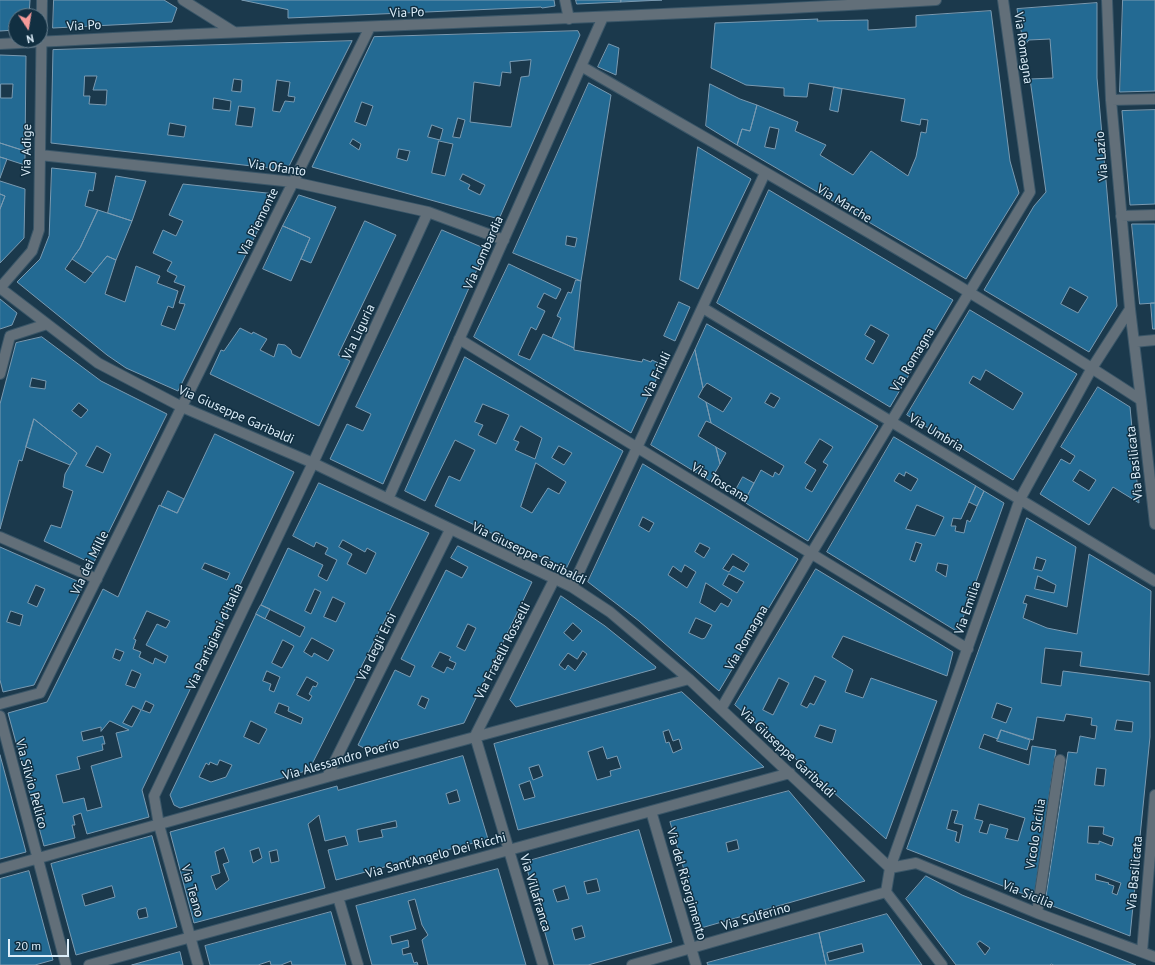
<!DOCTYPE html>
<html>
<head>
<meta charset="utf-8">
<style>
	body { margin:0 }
	#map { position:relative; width:1155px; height:965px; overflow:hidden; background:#1b394c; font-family:"PT Sans",sans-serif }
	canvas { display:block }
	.north { position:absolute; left:8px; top:8px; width:40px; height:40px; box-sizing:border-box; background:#112f41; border:1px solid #637b8b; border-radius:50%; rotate:168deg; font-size:11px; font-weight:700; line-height:16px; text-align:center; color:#ddeefa }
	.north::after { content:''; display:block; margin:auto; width:14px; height:18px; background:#f59b9a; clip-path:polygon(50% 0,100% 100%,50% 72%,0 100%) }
	.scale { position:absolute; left:8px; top:939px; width:61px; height:18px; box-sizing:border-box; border:2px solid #ddeefa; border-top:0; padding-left:5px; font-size:12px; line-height:14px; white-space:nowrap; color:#ddeefa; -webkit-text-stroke:3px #112f41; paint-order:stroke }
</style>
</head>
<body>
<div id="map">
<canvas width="1155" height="965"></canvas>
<div class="north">N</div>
<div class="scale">20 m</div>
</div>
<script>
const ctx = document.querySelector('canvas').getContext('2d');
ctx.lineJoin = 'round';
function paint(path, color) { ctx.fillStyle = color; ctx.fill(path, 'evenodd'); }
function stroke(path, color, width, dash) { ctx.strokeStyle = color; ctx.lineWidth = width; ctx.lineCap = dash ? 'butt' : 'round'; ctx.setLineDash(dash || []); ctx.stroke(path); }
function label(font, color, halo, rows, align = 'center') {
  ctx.font = font + ' "PT Sans",sans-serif'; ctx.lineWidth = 3; ctx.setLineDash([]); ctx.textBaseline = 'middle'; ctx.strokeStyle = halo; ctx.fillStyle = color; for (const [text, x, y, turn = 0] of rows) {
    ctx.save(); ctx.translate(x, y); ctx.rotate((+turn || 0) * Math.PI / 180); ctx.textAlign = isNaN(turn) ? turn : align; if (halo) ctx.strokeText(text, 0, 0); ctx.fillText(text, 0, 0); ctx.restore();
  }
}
const building = new Path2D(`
	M0 0H30L29 16H16V30L0 31Z
	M54 0H164L177 8 172 22 53 28Z
	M242 0H554L555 6 542 8 541 7 288 18V10Z
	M576 0H621V2L577 4Z
	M621 0H662L621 2Z
	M1123 0H1155V91L1120 92Z
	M1097 3V78L1117 306 1089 352 984 290 1034 206 1046 192 1030 79 1053 78 1050 39 1029 40 1024 46 1017 9ZM1070 287 1088 297 1078 313 1061 304Z
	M991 11 1010 161 1019 193 966 279 737 145 742 129 750 131 757 105 798 122 795 131 826 145 820 155 853 175 871 151 908 176 916 157 921 132 926 133 928 120 921 119 920 125 901 121 905 99 809 83 807 97 784 96V88L746 85 711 68 715 23 818 19 817 21 868 20V30L916 27V16ZM770 127 779 129 775 149 765 147Z
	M578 31 580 35 499 219 312 167 374 37ZM531 60 529 76 521 77 511 127 470 122 474 82 500 86 502 72 511 73 510 62ZM362 102 373 106 366 126 355 122ZM458 118 465 120 460 138 453 137ZM432 125 443 129 440 140 428 137ZM353 139 361 144 359 150 350 144ZM439 141 453 144 445 176 432 173ZM399 149 410 151 407 161 397 158ZM463 174 485 185 480 195 468 189 470 185 460 180Z
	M352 41 287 170 51 143 53 50ZM85 76H97L93 90H107L106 105 89 104 90 96H84ZM234 79 242 80 241 92 232 91ZM277 80 290 82 288 96 295 97 294 102 285 101 280 112 273 111ZM214 98 231 101 230 111 213 109ZM239 106 255 108 252 127 236 125ZM170 123 186 126 184 137 168 135Z
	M609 44 619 48 616 75 598 67Z
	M0 55 26 56 25 151 0 143ZM1 84H13L12 98H1Z
	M589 83 611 95 581 281 513 253ZM567 236 577 238 575 247 566 245Z
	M710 84 740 99 757 105 750 131 742 129 737 145 706 126Z
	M834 87 842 89 838 112 830 110Z
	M1155 110V204L1130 205 1122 111Z
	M0 143 25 151V165L0 157Z
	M698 147 751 179 698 289 680 280Z
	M0 157 7 159 0 178Z
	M52 168 96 173 93 191 89 190 85 206 98 210 80 248 65 269 85 283 107 256 116 260 105 294 125 302 136 266 160 276 157 283 178 291 173 308 168 306 161 325 175 330 185 304 179 303 185 286 174 282 177 276 167 271 172 262 153 253 163 230 176 236 183 221 169 215 183 184 276 194 178 391 126 368 107 355 17 282 40 259 49 236Z
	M116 176 146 181 132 221 108 213Z
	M0 181 25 189 24 238 0 263V209L5 196 0 194Z
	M769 190 953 300 890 407 717 303ZM871 325 889 335 873 364 865 359 875 341 865 335Z
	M0 194 5 196 0 209Z
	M299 195 336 207 311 263 301 259 310 238 283 226Z
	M98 210 132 221 116 260 107 256 93 273 72 259 80 248Z
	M365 221 396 235 338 355 350 361 319 426 210 374 221 350 224 351 240 328 252 334 253 332 267 339 260 350 274 357 278 344 285 345 291 350 292 354 300 358Z
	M1132 224H1155V303L1140 304Z
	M283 226 310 238 291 281 263 269Z
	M442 230 486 249 383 484 330 459 347 424 363 431 371 414 356 407Z
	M509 264 561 289 556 299 544 293 537 307 545 311 536 330 531 327 518 355 530 360 543 334 574 348V350L642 362 643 359 651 362 652 360 663 365 631 433 474 337Z
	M576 280 581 281 574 348 552 338 561 318 557 316 568 292 571 293Z
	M0 299 17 313 12 325 0 329Z
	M679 302 690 307 675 341 664 336Z
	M1151 303H1155V329H1153Z
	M970 310 1077 374 1013 480 907 415ZM986 370 1023 393 1013 410 969 383 973 376 980 380Z
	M707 324 878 426 808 541 744 502 761 470 773 477 775 472 779 475 784 466 711 423 706 402 723 412 732 398 707 383 703 388 695 350ZM771 393 780 398 774 408 765 403ZM820 439 833 447 823 462 828 465 812 492 805 488 816 470 805 463Z
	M42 337 101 381 167 414 93 564 44 541 51 525 61 528 73 491 63 487 65 474 77 453 34 419 22 461 19 460 0 529V404L16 343ZM32 378 46 381 45 389 30 387ZM79 403 88 410 81 418 72 411ZM97 446 111 454 103 473 86 466Z
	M695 350 703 388 698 397 706 402 711 423 706 421 698 436 716 447 720 464 710 481 651 445Z
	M465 357 623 451 566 569 435 506 449 476 460 481 475 450 455 440 425 501 405 491ZM483 404 509 415 496 444 478 435 483 425 475 422ZM521 426 542 438 535 459 515 450 519 442 514 440ZM559 446 572 453 564 465 552 458ZM536 463 566 482 559 494 548 488 532 513 521 507Z
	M1098 387 1130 407 1139 503 1113 487 1089 525 1040 494 1061 459 1070 464 1075 456 1061 447ZM1080 470 1096 480 1089 491 1073 481Z
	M34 419 77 453 70 465 26 447Z
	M215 434 294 472 142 790 149 817 87 834 81 813 73 816 75 825H72L75 838 44 846 8 713 47 702 103 589 118 597 159 505 177 513ZM205 563 230 573 227 580 202 569ZM147 611 170 621 166 628 157 624 146 645 168 656 165 663 155 658 153 664 139 657 141 652 133 649 136 640 134 639ZM116 649 124 652 120 661 113 658ZM132 670 141 674 135 688 126 685ZM146 701 154 705 150 713 142 710ZM133 706 141 710 132 727 123 723ZM110 721 129 730 116 733 122 757 91 766 102 807 87 811 84 798 63 803 56 775 80 769 77 757 103 750 102 744H105L103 736 83 741 81 732 101 727V731Z
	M894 437 976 486 961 519 953 518 951 526H956L955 531 964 533 967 520 970 522 984 491 1004 503 958 632 827 552ZM906 472 918 479 911 491 894 481 899 473 904 476ZM917 505 944 517 935 536 906 529ZM916 542 922 544 915 562 910 560ZM938 563 948 565 946 577 936 571Z
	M716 447 726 453 720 464 716 448Z
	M643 464 798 559 719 691 639 621 588 582ZM643 517 654 523 649 532 639 526ZM700 543 710 548 704 558 695 552ZM733 554 749 564 744 572 733 566 729 572 723 569ZM685 565 696 572 687 588 668 575 673 566 681 572ZM729 574 744 582 737 593 723 585ZM706 583 732 600 728 607 721 603 715 612 700 603ZM696 618 712 625 705 638 702 639 689 633Z
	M743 477 754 483 744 502 733 495Z
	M319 483 429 533 309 770 180 808 174 805 170 795 256 614 300 637 305 627 261 605 288 548 323 565 318 576 327 581 337 560 325 554 328 548 316 542 314 547 293 536ZM343 540 365 552 367 548 376 553 366 574 347 564 352 554 339 547ZM315 589 321 592 311 614 305 611ZM333 597 345 603 336 622 324 617ZM312 638 334 650 328 661 314 653 312 657 304 652ZM283 640 294 646 282 668 272 663ZM267 671 280 677 274 692 269 690 271 684 263 681ZM307 677 318 683 316 687 313 686 309 694 312 696 309 701 297 695ZM279 703 289 707 288 711 303 718 301 724 275 713ZM251 721 267 729 259 744 244 737ZM220 760 232 765 226 777 211 782 199 777 206 763 209 765 210 762 217 765Z
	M976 486 984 491 977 506 969 502Z
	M168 491 184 499 177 513 161 506Z
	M1027 518 1076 547 1067 607 1026 595 1023 603 1027 604 1023 618 1047 628 1077 634 1089 554 1151 591 1149 675 1080 666 1082 652 1045 648 1041 683 1061 686 1063 671 1150 682V737L1130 936 1045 903 1068 752 1077 753 1080 736 1095 739 1097 726 1091 725 1092 718 1066 714 1064 721 1037 717 1033 740 1001 730 998 739 984 734 979 748 1029 765 1032 746 1056 750 1034 898 907 849ZM1037 557 1046 560 1042 571 1034 569ZM1038 576 1056 585 1054 593 1035 589ZM997 703 1012 708 1006 723 992 718ZM1117 720 1133 722 1132 732 1115 730ZM1097 768 1106 769 1104 786 1095 785ZM979 804 1025 818 1018 841 1005 838 1008 829 990 824 987 834 979 832 983 821 975 819ZM952 810 958 811 954 823 963 825 959 843 955 841 957 832 947 829ZM1089 826 1104 827 1103 834 1114 838 1112 846 1099 841V844L1088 843ZM1096 874 1121 883 1117 895 1112 893 1114 886 1108 884 1109 883 1096 880Z
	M458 546 532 582 464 723 366 749 358 745 395 670 410 677 415 666 401 659 446 570 462 578 468 567 451 558ZM468 624 476 628 465 651 457 647ZM440 652 451 657 449 660 456 663 453 670 447 667 444 673 432 667ZM422 696 429 699 425 709 418 705Z
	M0 547 84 584 34 685 3 692 0 680ZM36 585 45 589 37 607 28 603ZM11 611 23 615 20 626 7 622Z
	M816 569 953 652 947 676 843 636 832 657 853 670 845 692 863 698 871 678 937 701 886 839 735 705ZM815 676 826 681 814 705 810 703 807 708 801 705ZM779 678 789 683 773 715 763 710ZM820 725 836 730 832 743 815 737Z
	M561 596 605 626 656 667 655 669 516 707 510 700ZM573 623 582 631 573 641 564 633ZM583 651 587 654 575 671 568 665 565 670 559 665 568 653 577 659Z
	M261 605 270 609 265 619 256 614Z
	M682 692 764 767 518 830 494 744ZM669 730 673 741 679 739 682 749 673 753 669 742 666 743 663 732ZM603 747 607 759 617 756 621 768 610 771 611 776 597 780 588 752ZM539 765 543 776 533 780 529 768ZM530 781 535 797 524 800 519 785Z
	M1001 730 1030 740 1027 750 997 741Z
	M0 755 26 852 0 859Z
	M463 756 488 839 336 880 328 850 348 845 345 836 325 841 319 815 308 824 325 888 194 923 170 832 337 786 338 790ZM457 790 460 801 449 804 446 794ZM396 821 397 827 381 830 383 837 359 842 357 830ZM224 848 229 862 223 864 229 880 216 890 211 876 220 873 215 852ZM259 848 262 858 253 863 250 851ZM277 850 279 861 271 863 269 852Z
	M789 791 865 881 701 928 670 822ZM737 840 739 849 728 852 726 843Z
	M639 830 672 942 588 965H554L525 862ZM597 879 600 891 587 894 584 882ZM565 886 569 899 557 902 553 890ZM582 926 585 937 575 940 572 929Z
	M152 836 177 927 76 955 51 864ZM112 886 115 897 85 906 82 895ZM146 908 148 917 139 919 137 913 138 910Z
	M498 869 526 965H428L422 940 428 935 422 925 415 899 408 901 416 929 390 936 392 944 408 940 409 947 402 949 403 955 411 953 414 963 417 962 418 965H372L356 906Z
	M29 871 53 960 35 965H0V879Z
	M926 876 962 895 1136 965H1054L1051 964 1050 965H956L906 899ZM980 941 990 948 985 955 977 944Z
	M331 912 346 965H292L291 961 281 965H271L270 961 258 965H210L205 946Z
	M887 914 922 965H826L819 933ZM862 944 864 952 829 961 827 953Z
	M819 933 826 965H708L707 963Z
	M180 952 183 965H132Z`);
const minor = new Path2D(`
	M183 0 234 32
	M565 0 569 19
	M1107 0 1111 100 1130 309
	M0 44C312 26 624 19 936 0
	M581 66C769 175 959 281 1141 400L1130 309 1092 368 1020 499 890 868 916 863 1037 913 1155 957
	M1111 100 1155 99
	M40 155 293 182 428 212 504 240
	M1121 216 1155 215
	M0 288 98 363 182 407 313 463 572 587 610 612 689 679 890 868 886 892 942 965
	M0 288 32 251 39 230 42 0
	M703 308 1155 581
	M459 339 968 649
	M1134 342 1155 340
	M0 374 10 336 47 324
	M1141 400 1155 524
	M388 499 603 17
	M0 537 97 579
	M572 587 765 173
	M0 704 40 693 370 27
	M721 709 811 554 1030 192 1003 0
	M0 716 66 965
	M327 777 450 530
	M651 811 696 965
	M0 869 327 777 689 679
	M338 897 358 965
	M1037 913 1060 760
	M1142 952 1155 795
	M89 965 790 773
	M198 965 159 825 154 796 313 463 428 212
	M543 965 475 736 555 578
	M632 965 886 892`);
const streetNames = [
	["Via Po",407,13,-2],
	["Via Po",84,26,-3],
	["Via Romagna",1023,48,82],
	["Via Adige",27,150,-89],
	["Via Lazio",1102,156,-95],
	["Via Ofanto",277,168,8],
	["Via Marche",844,204,31],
	["Via Piemonte",259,222,-64],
	["Via Lombardia",484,253,-66],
	["Via Liguria",359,332,-65],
	["Via Romagna",913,360,-59],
	["Via Friuli",657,375,-65],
	["Via Giuseppe Garibaldi",236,415,24],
	["Via Umbria",936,433,31],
	["Via Basilicata",1135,463,-96],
	["Via Toscana",720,483,31],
	["Via Giuseppe Garibaldi",529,554,26],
	["Via dei Mille",90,563,-64],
	["Via Emilia",968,608,-71],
	["Via Partigiani d'Italia",215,637,-65],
	["Via Romagna",747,638,-60],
	["Via degli Eroi",377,647,-64],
	["Via Fratelli Rosselli",503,651,-63],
	["Via Giuseppe Garibaldi",787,753,43],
	["Via Alessandro Poerio",341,760,-16],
	["Via Silvio Pellico",31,784,75],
	["Vicolo Sicilia",1036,834,-81],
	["Via Sant'Angelo Dei Ricchi",436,856,-15],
	["Via Basilicata",1135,873,-85],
	["Via del Risorgimento",686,884,74],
	["Via Teano",192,891,74],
	["Via Villafranca",535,893,73],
	["Via Sicilia",1028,895,22],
	["Via Solferino",756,917,-16]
];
paint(building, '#236a93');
stroke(building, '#7a9ab1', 1);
stroke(minor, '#3a5668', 12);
stroke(minor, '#626f79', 10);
label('13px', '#ddeefa', '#112f41', streetNames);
</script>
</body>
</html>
